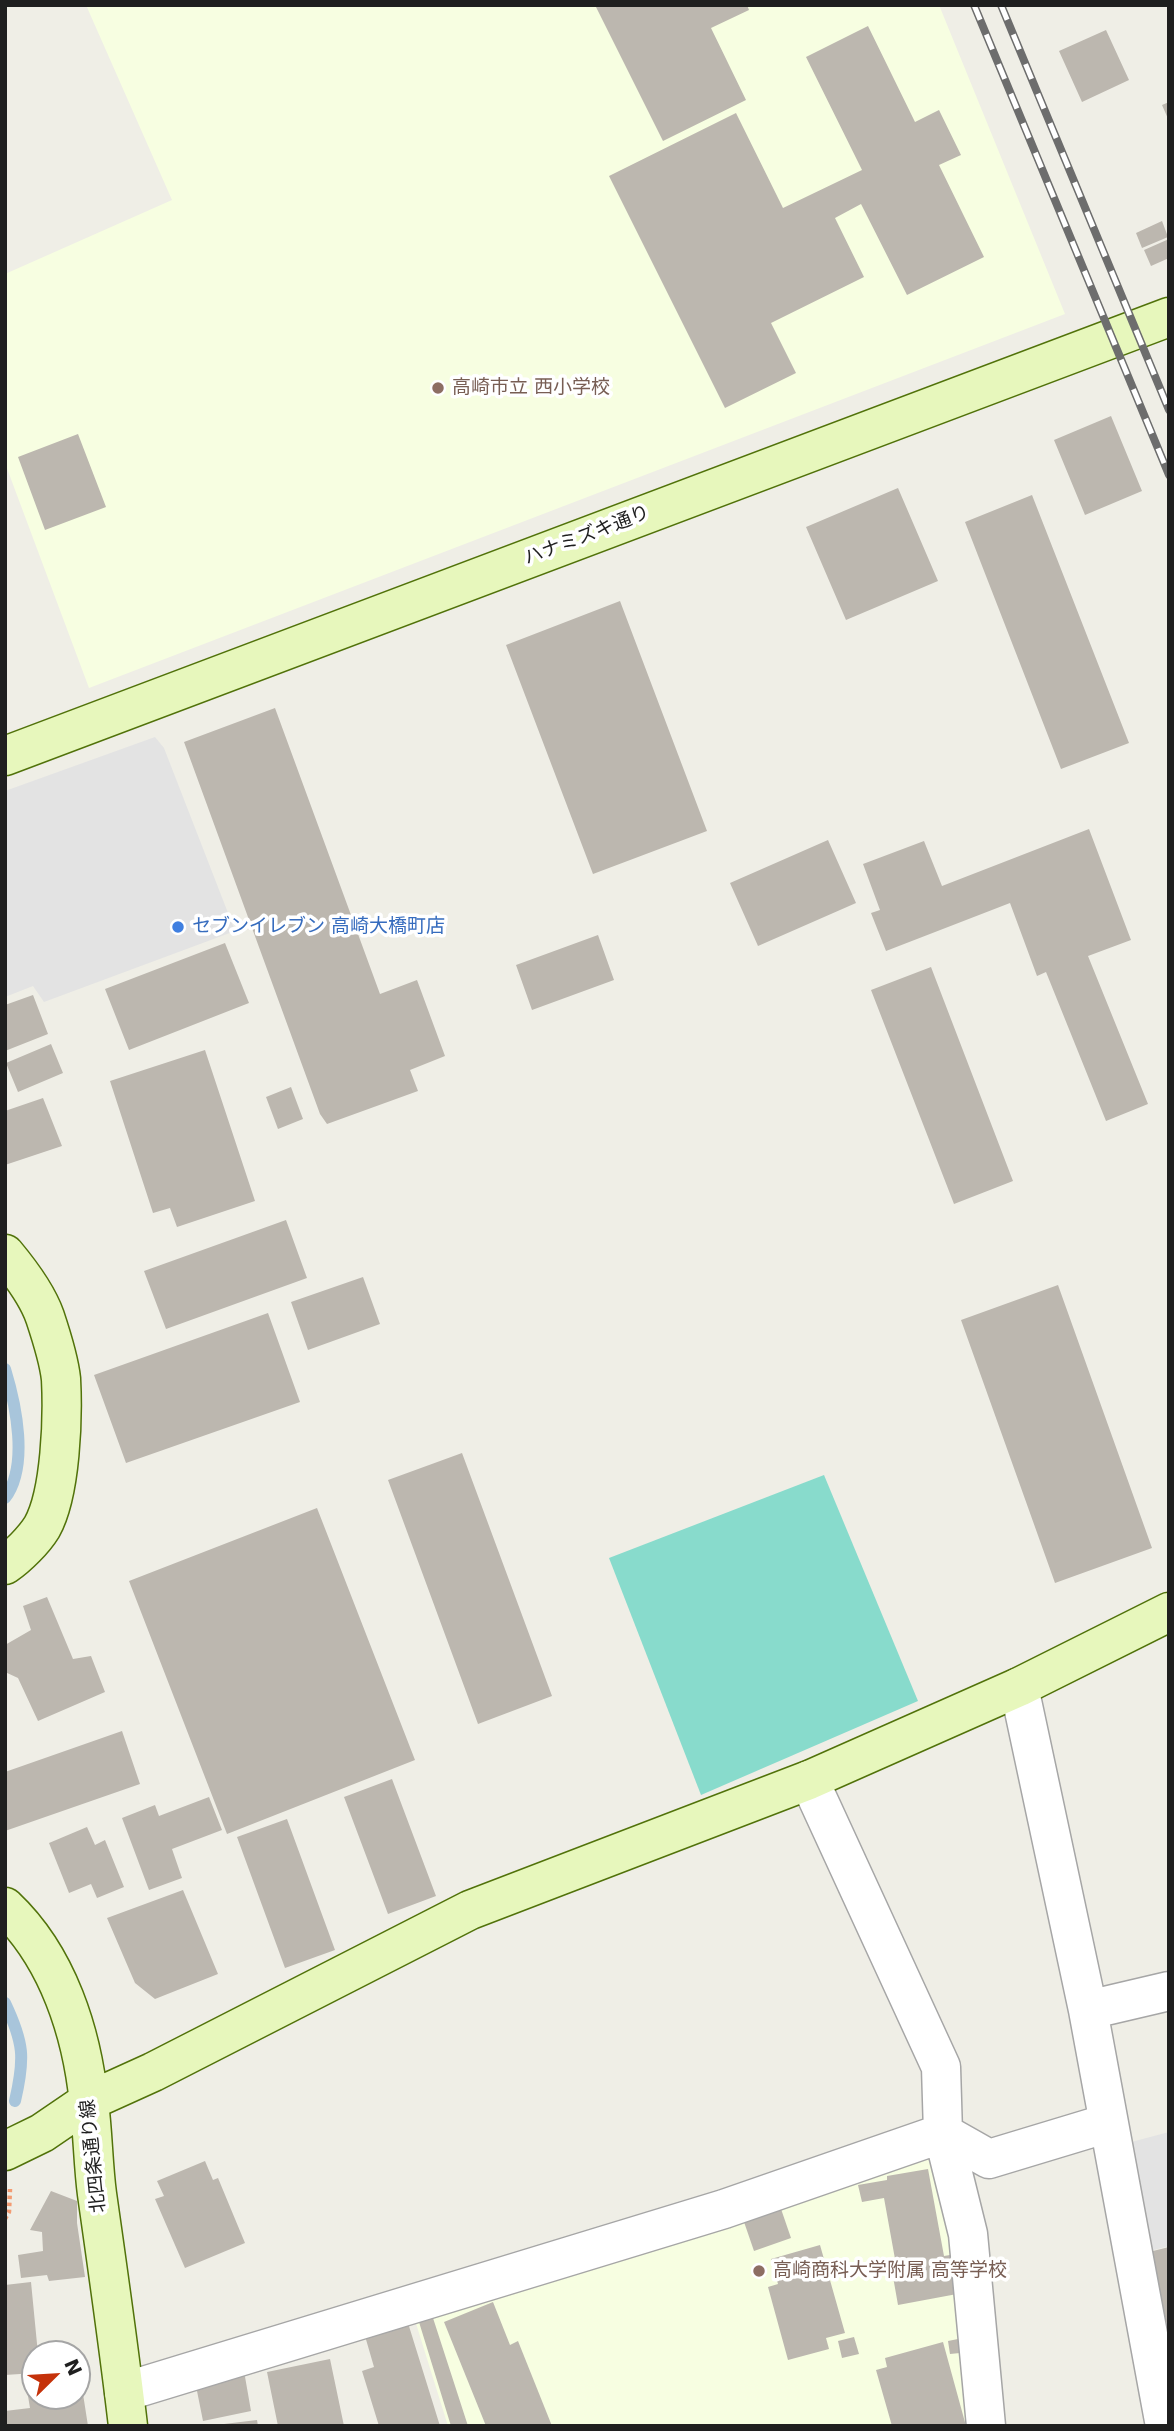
<!DOCTYPE html>
<html>
<head>
<meta charset="utf-8">
<style>
	body { margin:0 }
	#map { position:relative; width:1174px; height:2431px; overflow:hidden; background:#efeee6; font-family:"DejaVu Sans",sans-serif }
	canvas { display:block }
	.frame { position:absolute; inset:0; border:7px solid #1f1f1f; pointer-events:none }
	.north { position:absolute; left:21px; top:2340px; width:70px; height:70px; box-sizing:border-box; background:#fff; border:2px solid #a5a5a5; border-radius:50%; rotate:66deg; font-size:19px; font-weight:700; line-height:28px; text-align:center; color:#1f1f1f }
	.north::after { content:''; display:block; margin:auto; width:24px; height:32px; background:#c5320a; clip-path:polygon(50% 0,100% 100%,50% 72%,0 100%) }
</style>
</head>
<body>
<div id="map">
<canvas width="1174" height="2431"></canvas>
<div class="frame"></div>
<div class="north">N</div>
</div>
<script>
const ctx = document.querySelector('canvas').getContext('2d');
ctx.lineJoin = 'round';
function paint(path, color) { ctx.fillStyle = color; ctx.fill(path, 'evenodd'); }
function stroke(path, color, width, dash) { ctx.strokeStyle = color; ctx.lineWidth = width; ctx.lineCap = dash ? 'butt' : 'round'; ctx.setLineDash(dash || []); ctx.stroke(path); }
function label(font, color, halo, rows, align = 'center') {
  ctx.font = font + ' "DejaVu Sans","Noto Sans JP",sans-serif'; ctx.lineWidth = 7; ctx.setLineDash([]); ctx.textBaseline = 'middle'; ctx.strokeStyle = halo; ctx.fillStyle = color; for (const [text, x, y, turn = 0] of rows) {
    ctx.save(); ctx.translate(x, y); ctx.rotate((+turn || 0) * Math.PI / 180); ctx.textAlign = isNaN(turn) ? turn : align; if (halo) ctx.strokeText(text, 0, 0); ctx.fillText(text, 0, 0); ctx.restore();
  }
}
const education = new Path2D(`
	M86 5H939L1065 314 89 688 5 463V274L172 200Z
	M933 2143 946 2184 972 2426H448L414 2317Z`);
const pitch = new Path2D(`
	M824 1475 918 1701 701 1795 609 1558Z`);
const parking = new Path2D(`
	M155 737 164 748 235 931 44 1002 33 986 5 997V791Z
	M1169 2132V2246L1146 2252 1120 2145Z`);
const stream = new Path2D(`
	M5 1369C16 1405 29 1466 5 1498
	M5 2003C24 2043 25 2058 15 2101`);
const building = new Path2D(`
	M595 5H747L749 10 711 28 746 100 663 141Z
	M868 26 915 122 939 110 961 155 939 165 984 257 907 295 861 204 835 218 864 277 771 323 796 373 725 408 609 176 736 113 783 208 862 170 806 57Z
	M1106 30 1129 80 1082 102 1059 51Z
	M1169 102V121L1162 105Z
	M1162 221 1168 237 1142 248 1136 233Z
	M1169 239V258L1151 266 1144 250Z
	M1111 416 1142 491 1085 515 1054 440Z
	M78 434 106 507 45 530 18 457Z
	M898 488 938 581 846 620 806 527Z
	M1032 495 1129 743 1061 769 965 522Z
	M620 601 707 831 593 874 506 645Z
	M275 708 380 994 417 980 445 1056 410 1070 418 1091 327 1124 320 1114 184 742Z
	M1089 829 1131 940 1088 956 1148 1104 1106 1121 1046 972 1037 976 1010 903 886 951 871 913 880 910 863 864 924 841 942 886Z
	M828 840 856 903 758 946 730 883Z
	M598 935 614 980 532 1010 516 965Z
	M225 943 249 1003 129 1050 105 989Z
	M931 967 1013 1181 954 1204 871 990Z
	M33 995 48 1034 5 1051V1005Z
	M51 1044 63 1073 18 1092 6 1063Z
	M205 1050 255 1201 177 1227 170 1208 153 1213 110 1081Z
	M291 1087 303 1119 278 1129 266 1097Z
	M43 1098 62 1146 5 1165V1111Z
	M286 1220 307 1278 166 1329 144 1271Z
	M363 1277 380 1324 308 1350 291 1302Z
	M1058 1285 1152 1548 1055 1583 961 1320Z
	M268 1313 300 1402 126 1463 94 1375Z
	M462 1453 552 1696 478 1724 388 1480Z
	M317 1508 415 1760 227 1834 129 1581Z
	M47 1597 73 1659 91 1656 105 1692 38 1721 18 1678 5 1672V1645L31 1630 23 1606Z
	M122 1731 140 1784 5 1831V1772Z
	M392 1779 436 1896 388 1914 344 1797Z
	M209 1797 222 1830 172 1849 182 1878 149 1890 122 1818 155 1805 159 1816Z
	M287 1819 335 1950 285 1968 237 1837Z
	M87 1827 95 1845 105 1840 124 1887 97 1898 91 1884 69 1893 49 1843Z
	M183 1890 218 1974 155 1999 135 1983 107 1918Z
	M205 2161 213 2180 218 2178 245 2243 185 2268 155 2199 164 2196 157 2181Z
	M928 2169 944 2256 950 2255 957 2294 898 2305 892 2271 897 2270 884 2198 862 2202 858 2185 887 2180V2176Z
	M51 2191 77 2201V2223L85 2277 49 2281 47 2275 21 2278 18 2255 43 2251 42 2232 30 2230Z
	M780 2206 791 2238 754 2251 743 2219Z
	M820 2245 845 2333 826 2338 829 2349 788 2360 768 2287 778 2284 771 2259Z
	M1169 2247V2329H1168L1149 2252Z
	M31 2282 38 2354H35V2373L5 2375V2285Z
	M493 2302 510 2345 518 2341 552 2426H486L444 2322Z
	M433 2318 468 2426H451L419 2322Z
	M408 2323 440 2426H379L362 2371 374 2367 365 2336Z
	M854 2337 859 2354 842 2358 838 2341Z
	M958 2339 960 2353 950 2354 948 2341Z
	M943 2342 966 2426H892L876 2370 887 2367 885 2358Z
	M330 2359 344 2426H278L267 2372Z
	M244 2371 251 2411 203 2421 195 2381Z
	M81 2381 88 2426H5V2411L30 2408 27 2390 35 2389V2396H77V2382Z
	M257 2420 258 2426H224V2424Z`);
const path = new Path2D(`
	M5 2219 9 2212 10 2189`);
const street = new Path2D(`
	M1019 1687 1088 2010 1165 2426
	M809 1780 941 2067 943 2133 968 2234 986 2426
	M1088 2010 1169 1991
	M124 2392 724 2209 943 2133 989 2159 1108 2123`);
const secondary = new Path2D(`
	M5 756 1169 317
	M5 1254C20 1272 37 1294 45 1317 51 1335 59 1360 61 1379 63 1417 61 1493 42 1527 34 1540 18 1556 5 1565
	M5 1907C58 1957 82 2033 89 2103 93 2133 93 2164 97 2194 108 2271 119 2348 128 2426
	M5 2151 42 2133 89 2101 153 2072 470 1910 809 1780 1019 1687 1169 1612`);
const rail = new Path2D(`
	M974 5 1169 475
	M1001 5 1169 410`);
const markers = [
	[438,388,7,"#8d6e63"],
	[178,927,7,"#3f7fe0"],
	[759,2271,7,"#8d6e63"]
];
const educationNames = [
	["高崎市立 西小学校",452,388],
	["高崎商科大学附属 高等学校",773,2271]
];
const streetNames = [
	["ハナミズキ通り",587,536,-21],
	["北四条通り線",94,2156,-96]
];
const shopNames = [
	["セブンイレブン 高崎大橋町店",192,927]
];
paint(education, '#f7fee1');
paint(pitch, '#88dbcc');
paint(parking, '#e3e3e3');
stroke(stream, '#a8c5db', 12);
paint(building, '#bcb7af');
stroke(street, '#a6a6a6', 41);
stroke(secondary, '#51720a', 41);
stroke(path, '#f39c73', 4.5, [3.5, 3.5]);
stroke(street, '#fff', 38);
stroke(secondary, '#e7f7bc', 38);
stroke(rail, '#6d6d6d', 8);
stroke(rail, '#fff', 5, [16]);
for (const [x, y, r, color] of markers) { const dot = new Path2D(); dot.arc(x, y, r, 0, 2 * Math.PI); ctx.fillStyle = color; ctx.fill(dot); stroke(dot, '#fff', 2.5); }
label('19px', '#785e54', '#fff', educationNames, 'left');
label('19px', '#1f1f1f', '#fff', streetNames);
label('19px', '#366cbe', '#fff', shopNames, 'left');
</script>
</body>
</html>
